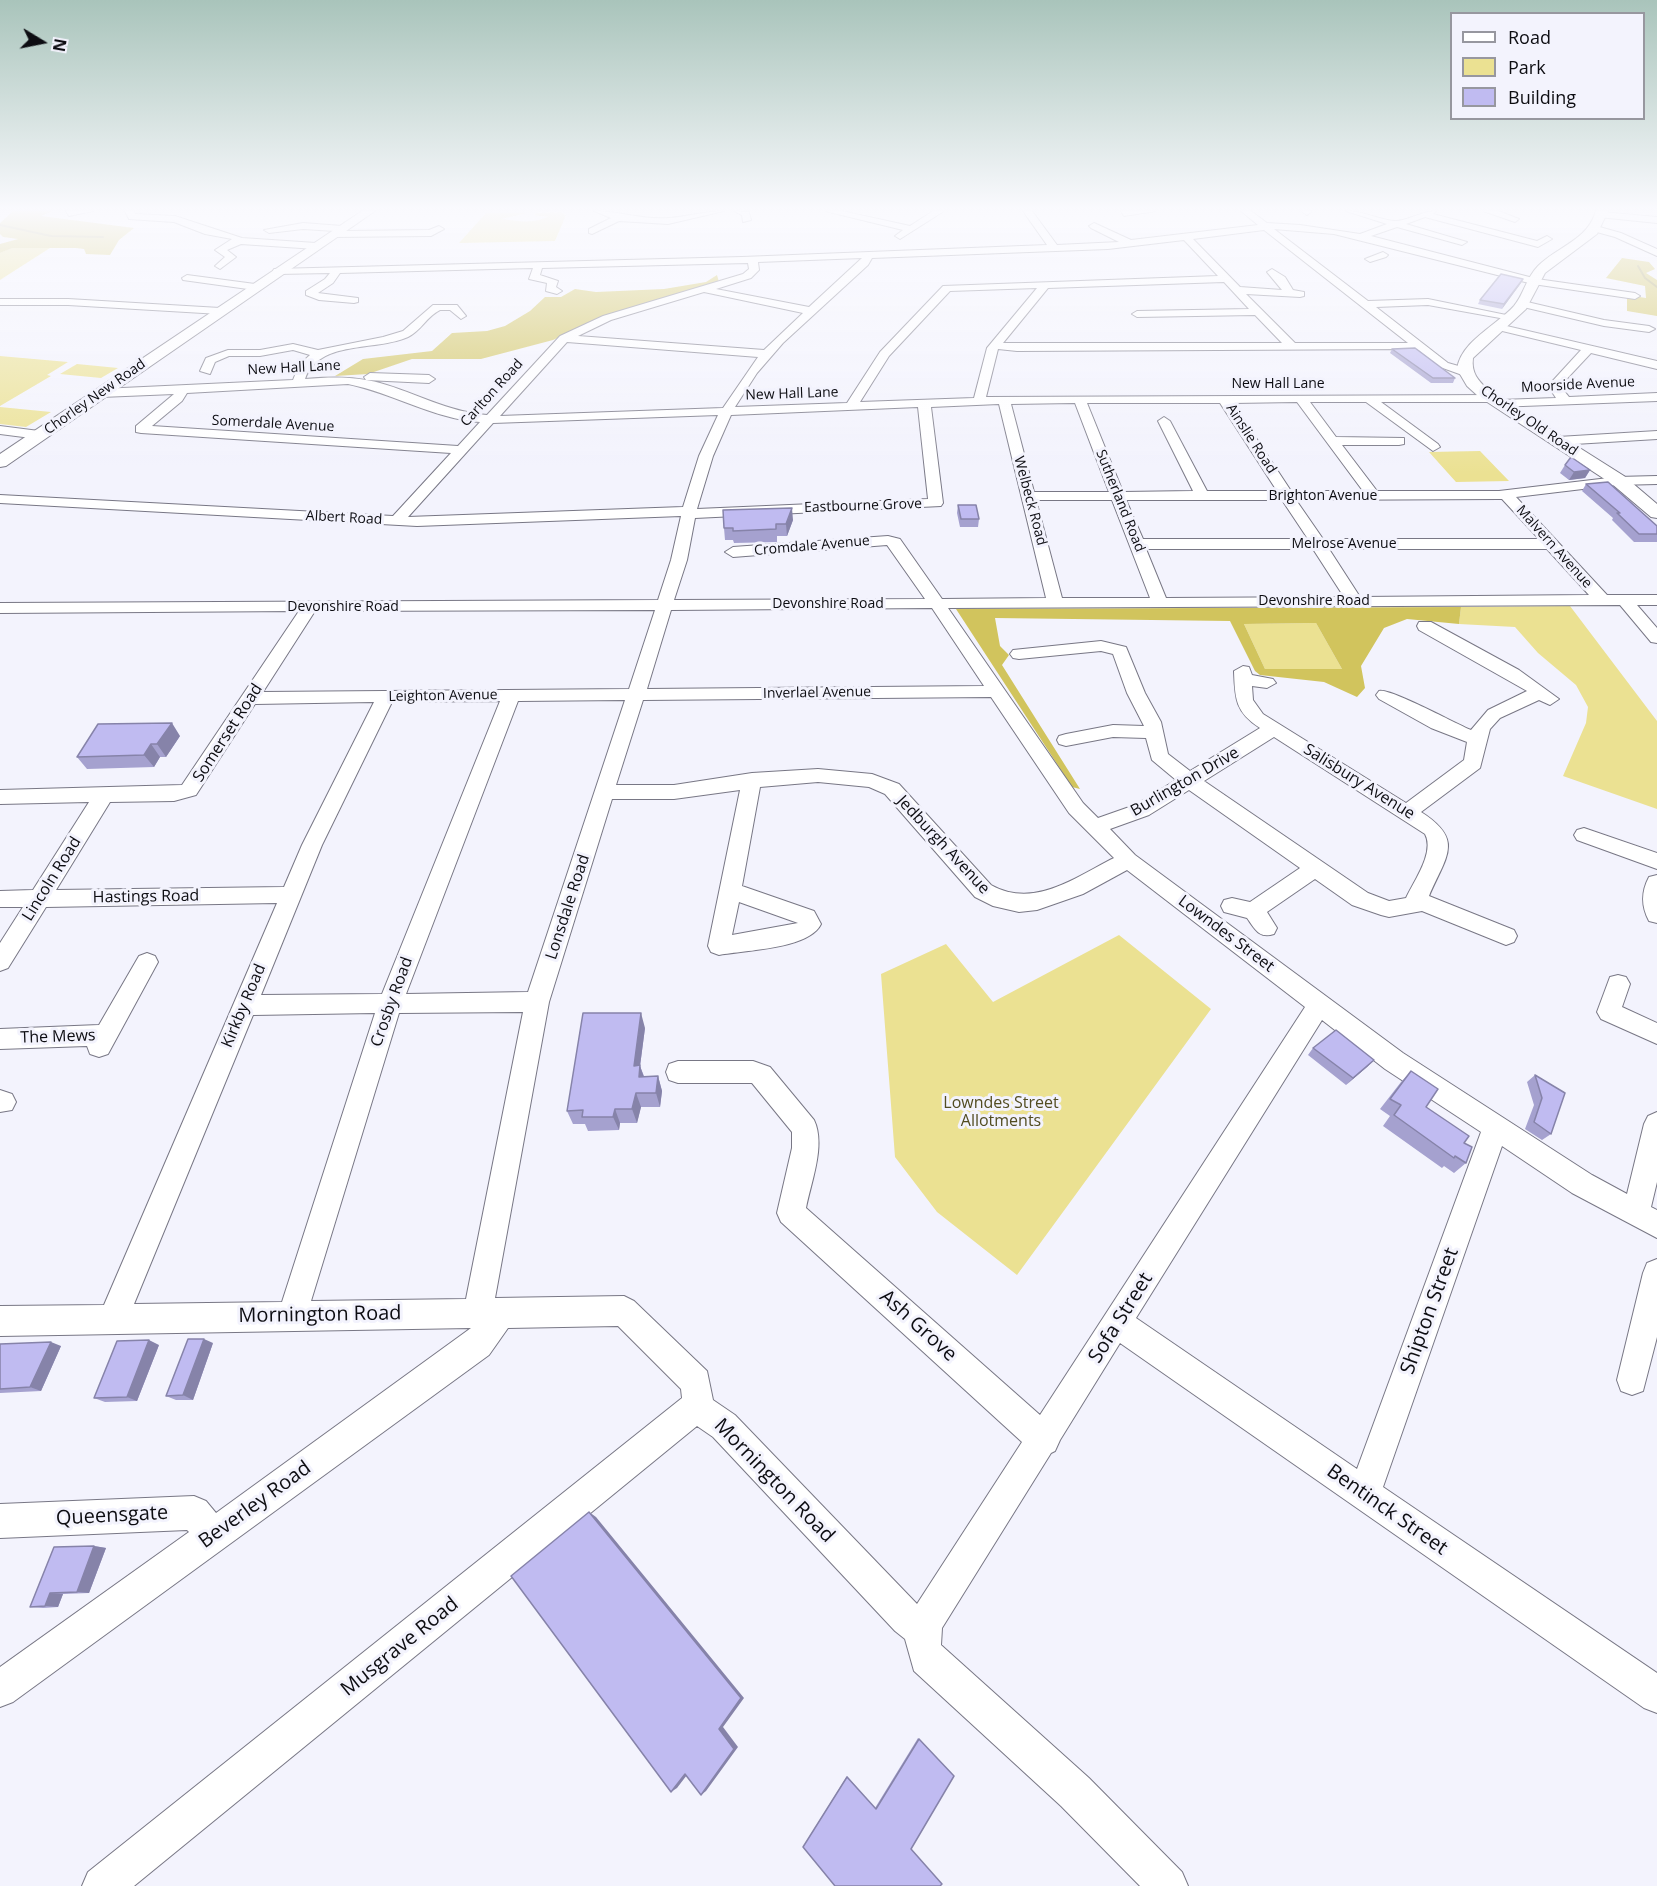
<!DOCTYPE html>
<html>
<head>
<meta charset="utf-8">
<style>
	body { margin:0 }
	#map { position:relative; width:1657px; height:1886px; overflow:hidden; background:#f3f3fd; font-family:"Open Sans",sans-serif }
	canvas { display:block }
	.legend { position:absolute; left:1450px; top:12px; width:195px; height:108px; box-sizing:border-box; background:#f3f3fd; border:2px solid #97979f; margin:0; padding:8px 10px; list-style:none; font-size:18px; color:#0d0d12 }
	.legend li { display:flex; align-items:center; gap:12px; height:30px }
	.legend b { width:30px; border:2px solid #97979f }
	.north { position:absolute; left:12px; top:12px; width:60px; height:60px; -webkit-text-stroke:4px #f3f3fd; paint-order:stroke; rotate:100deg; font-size:16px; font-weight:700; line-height:24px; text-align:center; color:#0d0d12 }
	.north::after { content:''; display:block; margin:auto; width:21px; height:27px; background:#0d0d12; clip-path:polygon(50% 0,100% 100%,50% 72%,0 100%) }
</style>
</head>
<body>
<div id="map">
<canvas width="1657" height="1886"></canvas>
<ul class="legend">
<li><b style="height:8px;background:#fff"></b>Road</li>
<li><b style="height:16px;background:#ebe192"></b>Park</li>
<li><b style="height:16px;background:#c0bbf1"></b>Building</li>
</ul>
<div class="north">N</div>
</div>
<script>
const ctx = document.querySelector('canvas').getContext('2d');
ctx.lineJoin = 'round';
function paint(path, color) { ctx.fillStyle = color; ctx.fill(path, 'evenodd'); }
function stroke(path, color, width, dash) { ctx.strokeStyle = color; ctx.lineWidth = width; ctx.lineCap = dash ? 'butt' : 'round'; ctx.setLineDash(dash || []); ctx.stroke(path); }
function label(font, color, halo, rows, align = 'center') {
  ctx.font = font + ' "Open Sans",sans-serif'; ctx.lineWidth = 6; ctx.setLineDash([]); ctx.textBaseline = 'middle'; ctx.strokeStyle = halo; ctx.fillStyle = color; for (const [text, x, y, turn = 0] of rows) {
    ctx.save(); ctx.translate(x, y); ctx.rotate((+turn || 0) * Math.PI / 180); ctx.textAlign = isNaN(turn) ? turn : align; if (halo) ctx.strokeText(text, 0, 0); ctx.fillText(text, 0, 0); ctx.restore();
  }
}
const green = new Path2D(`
	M561 212 566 215 555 241 459 243 486 213H528L501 219C517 221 532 224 548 217L534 215 536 213Z
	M11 248H50L0 280V253Z
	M0 356 68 362 47 375 51 376 0 406Z
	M77 364 118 368 101 378 60 374Z
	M0 407 51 412 26 427 0 424Z
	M1480 451 1509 481 1456 482 1429 452Z
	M1570 606 1657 721V809L1563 776 1586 723 1588 707 1576 685 1538 653 1515 627 1459 624 1461 607Z
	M1316 623 1342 669H1265L1244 624Z
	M1119 935 1211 1009 1017 1275 937 1212 895 1157 881 974 946 944 993 1002Z`);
const forest = new Path2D(`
	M13 211H53L41 216 134 228 119 240 110 255 86 254 84 249 76 248H12L0 253V244L18 239 3 237 0 234V223Z
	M1622 258 1649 262 1655 269 1646 273 1657 280V316L1627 311V295L1646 298 1645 286 1606 278Z
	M717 275 719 282 606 316 553 340 481 359H412L368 374 335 376 363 359 432 351 452 333 487 331 505 326 530 311 545 297H561L575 289 596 292 664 289 706 282Z
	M1461 607 1459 624 1407 619 1384 628 1361 666 1365 688 1357 697 1324 682 1260 675 1255 671 1230 621 995 618 1000 646 1009 655 1002 665 1080 789 1072 787 956 609ZM1316 623 1342 669H1265L1244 624Z`);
const stream = new Path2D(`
	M0 225 51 236 103 237
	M1638 266 1645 278 1657 287`);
const minor = new Path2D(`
	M66 211H93L69 216Z
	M125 211H134L135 214 175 216 242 238 316 243 321 246 316 249 241 244 227 250 236 257 220 269 215 266 225 257 215 250 232 239 205 234 174 222 129 219Z
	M594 211C619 211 643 220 668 218 687 217 705 211 724 211L668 224 619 221 592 234 589 233V229L611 218Z
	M734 211 749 212 751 220 743 222 742 215Z
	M825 211H842L910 226 933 211H944L900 239 895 236 903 230Z
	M1023 211H1032L1057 245 1119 242 1091 228 1089 226 1094 223 1131 240 1258 225 1241 211H1251L1267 223 1300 225 1360 234 1387 224 1346 211C1363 211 1377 219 1394 221 1405 222 1422 211 1436 211L1433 214 1537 241 1547 236 1552 239 1538 247 1425 217 1406 224 1467 242 1462 245 1397 227 1371 236 1537 279 1635 293 1640 296 1635 299 1533 284 1334 234 1274 229 1368 301 1428 299 1516 317 1511 320 1428 305 1376 307 1448 363 1469 369 1471 372 1465 376 1440 367 1417 349 1017 351 998 349 986 397 1495 395 1497 398 1491 402H1381L1438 444 1440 447 1433 451 1366 402H1310L1336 437 1404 438V444L1399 445H1342L1377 491H1499L1617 477 1657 476V484L1616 485 1516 497 1607 595H1657V605H1637L1657 628V643L1651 642 1620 605 948 608 1083 803 1098 818 1135 805 1176 780 1152 760 1146 738 1113 737 1066 746 1059 744 1057 740 1059 736 1066 734 1113 725 1144 726 1127 693 1113 654 1101 651 1019 659 1013 658 1010 654 1013 650 1101 641 1126 647 1145 693 1161 722 1168 754 1190 771 1260 728C1235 712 1235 698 1234 671L1243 666 1249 667 1252 675 1273 679 1276 683 1267 688 1252 686 1253 700 1263 714 1406 803 1464 760 1467 742 1431 728 1379 699 1376 695 1379 691C1390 688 1454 723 1471 730L1488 710 1527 691 1419 630 1417 626 1419 622H1431L1519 670 1559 699 1550 705 1539 700 1500 718 1490 729 1480 768 1421 812C1465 840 1446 856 1429 896L1514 930 1517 936 1514 942 1506 945 1422 911 1389 917 1381 915 1352 905 1315 879 1267 912 1277 928 1274 934C1259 939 1255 929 1247 918L1224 912 1221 906 1224 900 1232 898 1250 902 1300 868 1189 790 1149 815 1110 829 1135 855 1403 1053 1592 1175 1627 1194 1644 1124 1648 1116 1657 1112V1182L1651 1207 1657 1210V1238L1572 1193 1502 1146 1383 1487 1657 1673V1713L1644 1708 1120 1343 1060 1440 1055 1451 1051 1453 942 1628 941 1645 1089 1778 1182 1872 1188 1886H1140L1061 1806 914 1671 905 1639 895 1631 713 1437 697 1426 134 1886H82L88 1872 682 1398 681 1389 618 1326 508 1328 489 1355 13 1702 0 1707V1667L189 1532 187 1530 0 1538V1504L194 1496 206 1501 216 1513 471 1328 0 1336V1306L104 1305 277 903 46 907 8 968 0 971V943L23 907H0V891L33 890 89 802 0 804V790L182 785 299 611 0 613V603L658 600 671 560 681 516 417 526 0 503V495L393 516 451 453 141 433 136 432V426L174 394 101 397 95 393 101 389 293 380 299 365 310 355 293 350 260 356H229L215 362 210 374 200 371 206 358 228 350H260L293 344 318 350 383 337 403 331 433 305H457L466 316 461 319 450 310H440C427 316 421 331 408 337 375 352 320 339 305 379 331 377 354 376 380 383 416 393 448 412 487 415L560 336 603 316 743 274 749 269 748 263 542 268 540 275 558 281 556 287 562 291 557 294 546 291 547 283 529 279 533 268 340 273 333 283 318 293 358 298V302L354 303 319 300 306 295V291L325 279 330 273 278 274 273 271 274 269 742 257 1047 245ZM1264 230 1408 343H1295L1246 294 1300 297 1304 296V292L1293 290 1285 277 1272 269 1267 272 1282 290 1240 287 1193 239ZM1184 240 1218 276 943 286 880 352 847 403 735 407 757 373 783 343 868 265 872 258 1108 249ZM862 258 809 307 716 289 751 278 759 270 758 262ZM1224 282 1249 309 1137 311 1132 314 1137 317 1255 315 1282 343H1003L1048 288ZM1037 288 987 348 974 398 860 402 889 356 950 291ZM704 292 803 313 764 350 578 336 611 320ZM567 342 758 357 723 408 500 416ZM348 384C393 393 434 419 480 422L458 446 152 426 182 401 187 393ZM1297 402 1363 491H1291L1233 403ZM1075 403 1109 492H1034L1011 404ZM1087 403H1220L1277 491H1207L1170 421 1164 417 1158 421 1193 491 1123 492ZM999 404 1046 598 942 599 900 539 888 536 733 547 725 552 733 557 887 545 925 599 674 600 687 560 695 518 941 506 943 503 931 407ZM918 407 928 499 697 509 713 456 731 415ZM718 415 699 456 683 507 408 517 493 423ZM1499 499H1502L1539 539H1323L1296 500ZM1036 500H1112L1150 598H1062ZM1126 500H1282L1308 539H1143ZM1146 549H1313L1344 597 1166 598ZM1329 549H1547L1589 595 1360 597ZM932 608 984 686 647 689 671 610ZM655 610 629 689 263 692 315 611ZM991 697 1069 813 1114 858C1074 878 1034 909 991 885L899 784 872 774 818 769 752 773 674 785H616L643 700ZM625 700 528 992 406 994 518 701ZM500 701 382 994 261 995 322 845 392 702ZM374 702 302 845 284 887 56 890 110 802 174 801 196 795 255 704ZM1274 737 1425 834C1435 852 1414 881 1406 898L1389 901 1368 893 1204 781ZM818 782 869 787 885 794 975 897 993 906 1019 912 1037 910 1083 894 1127 870 1305 1007 1040 1415 806 1208C811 1182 826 1145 814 1120L770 1067 753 1061H678L669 1064 666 1072 669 1080 678 1083H752L792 1132V1148L777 1213 781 1222 1022 1442 917 1604 735 1415 713 1400 707 1371 634 1301 624 1296 495 1298 549 1002 612 799H674L740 790 708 946 711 952 719 955C746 950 809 949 821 924L814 911 742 886 760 787ZM739 902 798 923 732 935ZM523 1012 466 1299 311 1301 399 1013ZM375 1013 282 1302 134 1304 253 1015ZM1322 1020 1385 1069 1481 1132 1357 1469 1136 1318Z
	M1121 211H1156L1124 216Z
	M1301 211H1311V212L1307 215Z
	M1483 211H1498L1519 219 1515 222Z
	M1602 212 1657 217V223L1599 217V213Z
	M303 223 342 226 347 229 345 231 429 230 439 226 444 229 431 236 334 237 329 234 335 231 303 229 269 233 264 230Z
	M1596 226 1621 233 1657 249V256L1615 237 1593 231V227Z
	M1383 252 1388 255 1386 257 1370 262 1365 259Z
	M187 275 255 284 260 287 255 290 183 280 182 278Z
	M0 299H68L220 308 225 311 220 314 68 305H0Z
	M1523 301 1604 320 1649 326 1655 329 1649 332 1604 326 1519 306V302Z
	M1498 324 1657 361V369L1591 353 1560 386 1569 397 1657 393V401L1496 407V401L1500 400 1556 398 1548 386 1581 350 1494 329 1493 327Z
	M370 373 429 375 435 379 429 383 366 380 364 377Z
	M0 426 39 431 46 435 39 439 0 434Z
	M1657 431V439L1558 445 1551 441 1558 437Z
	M1584 828 1657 853V869L1577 840 1574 835 1577 830Z
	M1657 875V923L1649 921C1641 906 1641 892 1649 877Z
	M147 953 155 956 158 962 108 1054 99 1057 90 1054 87 1046 0 1049V1029L99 1025 139 956Z
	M1618 975 1626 977 1630 984 1622 1007 1657 1023V1044L1601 1019 1597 1012 1610 977Z
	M0 1090 12 1094 16 1102 12 1110 0 1112Z
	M1657 1259V1337L1643 1391 1632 1395 1621 1391 1617 1380 1643 1273 1647 1263Z`);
const major = new Path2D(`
	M362 211H375L6 466 0 467V454Z
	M1596 211H1608L1597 234 1545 273 1526 309 1473 358C1471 373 1478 380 1488 390L1624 476 1657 504V518L1651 517 1612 484 1478 396 1467 386 1457 369C1461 341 1496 326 1514 306 1524 294 1526 278 1538 266 1558 246 1587 241 1596 211Z`);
const wall = new Path2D(`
	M1521 283 1502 309 1478 304 1480 300Z
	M1392 349 1455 378 1453 383H1431L1390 353Z
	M1565 465 1590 470 1585 478 1569 480 1560 473Z
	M1586 484 1657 526V542H1634L1612 520 1613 518 1582 491Z
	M958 505 979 519 978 527H960L957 513Z
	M793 520 787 536H777V542L734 543 733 540H725L724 528Z
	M180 736 166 757H160L154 767 87 769 77 757Z
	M645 1028 640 1066 644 1076H658L662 1091 660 1107H641L637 1123H620L619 1130 588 1131 585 1124H573L567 1111Z
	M1313 1048 1374 1060 1367 1067 1346 1085 1308 1055Z
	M1411 1071 1426 1107 1464 1143 1466 1163 1454 1173 1444 1166 1442 1168 1383 1126 1390 1116 1380 1109 1401 1082Z
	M1535 1075 1565 1093 1551 1134 1542 1140 1525 1129 1534 1105 1527 1082Z
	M213 1343 193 1400H176L166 1396Z
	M0 1344 61 1346 41 1391 0 1393Z
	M159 1345 137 1401 105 1402 94 1398Z
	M94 1546 106 1548 89 1593 63 1594 58 1607 43 1608 30 1607Z
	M918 1738 954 1776 911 1849 940 1882 803 1847 847 1776 875 1808Z`);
const shadedWall = new Path2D(`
	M1523 279 1521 283 1502 309 1504 304Z
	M1590 470 1585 478 1569 480 1574 472Z
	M792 508 793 520 787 536 786 524Z
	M172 723 180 736 166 757 157 744Z
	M151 744 160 757 154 767 144 755Z
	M641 1013 645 1028 640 1066 645 1080 643 1091 634 1066Z
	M1374 1060 1367 1067 1346 1085 1353 1078Z
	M658 1076 662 1091 660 1107 656 1093Z
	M636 1093 641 1107 637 1123 632 1109Z
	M615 1109 620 1123 619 1130 613 1117Z
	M204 1339 213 1343 193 1400 183 1395Z
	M149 1340 159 1345 137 1401 127 1397Z
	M51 1342 61 1346 41 1391 30 1387Z
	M589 1512 596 1517 744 1698 723 1727 738 1747 706 1791 701 1795 719 1729Z
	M94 1546 106 1548 89 1593 77 1592Z
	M50 1593 63 1594 58 1607 45 1606Z
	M690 1771 677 1788 671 1792 685 1774Z`);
const building = new Path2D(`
	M1501 274 1523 279 1504 304 1480 300Z
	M1415 348 1455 378H1433L1392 349Z
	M1571 457 1590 470 1574 472 1565 465Z
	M1608 482 1657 526V534H1639L1617 513H1620L1586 484Z
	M958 505H976L979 519H961Z
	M792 508 786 524H776V529L733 531V528H724L723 510Z
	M172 723 157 744H151L144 755 77 757 98 724Z
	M583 1013H641L634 1066 640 1065 639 1077 658 1076 656 1093H636L632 1109H615L613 1117H582L583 1110 567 1111Z
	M1336 1030 1374 1060 1353 1078 1313 1048Z
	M1411 1071 1438 1089 1426 1107 1469 1136 1464 1143 1472 1147 1466 1163 1455 1156 1454 1158 1394 1115 1401 1105 1390 1099Z
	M1535 1075 1565 1093 1551 1134 1534 1122 1542 1098Z
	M188 1339H204L183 1395 166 1396Z
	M149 1340 127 1397 94 1398 117 1341Z
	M51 1342 30 1387 0 1389V1344Z
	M589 1512 741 1698 719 1729 734 1749 701 1795 685 1774 671 1792 511 1576Z
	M94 1546 77 1592 50 1593 45 1606 30 1607 54 1547Z
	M919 1739 954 1776 911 1849 942 1884 940 1886H835L803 1847 847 1777 876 1809Z`);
const farStreetnames = [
	["New Hall Lane",294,368,-3],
	["New Hall Lane",1278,384],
	["Moorside Avenue",1578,385,-3],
	["Carlton Road",492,393,-48],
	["New Hall Lane",792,394,-2],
	["Chorley New Road",95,397,-35],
	["Chorley Old Road",1529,421,34],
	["Somerdale Avenue",273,424,3],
	["Ainslie Road",1251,439,57],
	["Brighton Avenue",1323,496],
	["Welbeck Road",1030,501,75],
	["Sutherland Road",1120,501,68],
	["Eastbourne Grove",863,506,-2],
	["Albert Road",344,518,3],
	["Melrose Avenue",1344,544],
	["Cromdale Avenue",812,546,-5],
	["Malvern Avenue",1554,547,48],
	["Devonshire Road",1314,601],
	["Devonshire Road",828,604],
	["Devonshire Road",343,607],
	["Inverlael Avenue",817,693,-1],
	["Leighton Avenue",443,696,-1]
];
const streetNames = [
	["Somerset Road",228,733,-57],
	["Burlington Drive",1185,782,-30],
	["Salisbury Avenue",1359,782,32],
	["Jedburgh Avenue",943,845,47],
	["Lincoln Road",52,879,-58],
	["Hastings Road",146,897,-1],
	["Lonsdale Road",568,907,-72],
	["Lowndes Street",1226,934,37],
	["Crosby Road",392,1002,-70],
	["Kirkby Road",244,1006,-67],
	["The Mews",58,1037,-2]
];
const parkNames = [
	["Lowndes Street",1001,1103],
	["Allotments",1001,1121]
];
const nearStreetnames = [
	["Shipton Street",1430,1311,-70],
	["Mornington Road",320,1315,-1],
	["Sofa Street",1121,1318,-58],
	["Ash Grove",918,1326,42],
	["Mornington Road",774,1481,46],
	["Beverley Road",255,1505,-36],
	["Bentinck Street",1387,1510,35],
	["Queensgate",112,1516,-3],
	["Musgrave Road",400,1647,-39]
];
paint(green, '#ebe192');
paint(forest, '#d1c45d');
stroke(stream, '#a89f59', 2);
stroke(minor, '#787785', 2);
stroke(major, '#787785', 2);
paint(minor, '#fff');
paint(major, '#fff');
paint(wall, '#a5a1cf');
paint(shadedWall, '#8683a9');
paint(building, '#c0bbf1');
stroke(building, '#8683a9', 1.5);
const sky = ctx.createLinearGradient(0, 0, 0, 475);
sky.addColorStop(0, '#a9c4bb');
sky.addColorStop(0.44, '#fafafe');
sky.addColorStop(1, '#fafafe00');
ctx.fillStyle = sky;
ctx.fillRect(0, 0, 1657, 475);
label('14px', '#0d0d12', '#f3f3fd', farStreetnames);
label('16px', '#0d0d12', '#f3f3fd', streetNames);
label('16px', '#524c21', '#f3f3fd', parkNames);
label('20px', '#0d0d12', '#f3f3fd', nearStreetnames);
</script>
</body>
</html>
